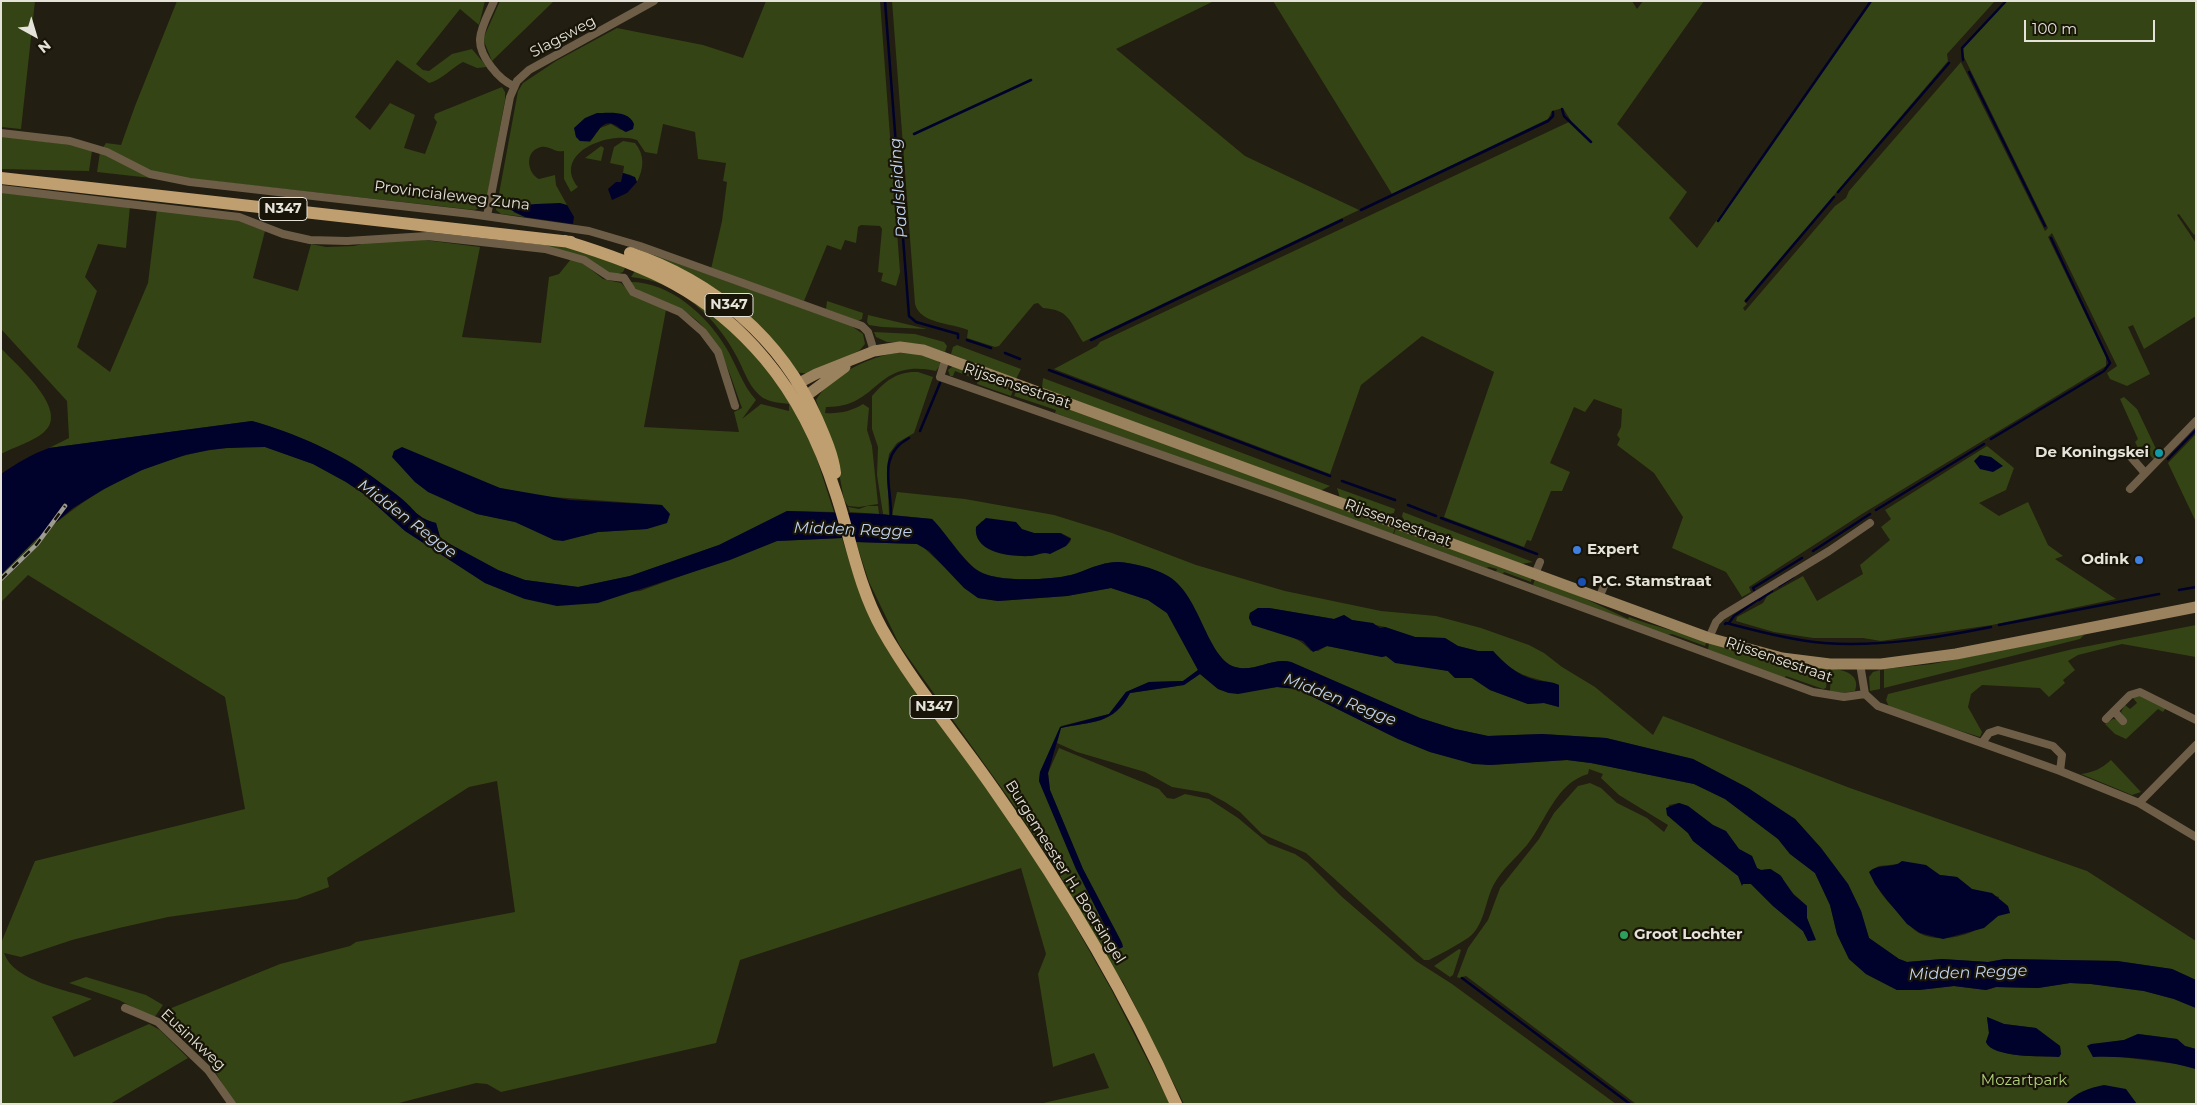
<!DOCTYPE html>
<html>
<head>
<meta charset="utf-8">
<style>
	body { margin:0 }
	#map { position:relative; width:2197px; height:1105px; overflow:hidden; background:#221e11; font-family:Montserrat,sans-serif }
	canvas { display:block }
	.frame { position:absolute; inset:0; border:2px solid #e4e2d9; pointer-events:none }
	.north { position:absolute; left:10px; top:10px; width:50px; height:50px; -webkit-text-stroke:4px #181508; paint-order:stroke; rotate:141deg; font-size:14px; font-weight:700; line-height:20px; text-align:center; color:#e4e2d9 }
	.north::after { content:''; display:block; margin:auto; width:18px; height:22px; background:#e4e2d9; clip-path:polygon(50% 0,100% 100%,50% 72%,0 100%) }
	.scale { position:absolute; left:2024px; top:20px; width:131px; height:22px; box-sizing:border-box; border:2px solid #e4e2d9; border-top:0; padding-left:6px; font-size:15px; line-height:18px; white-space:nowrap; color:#e4e2d9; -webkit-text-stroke:4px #181508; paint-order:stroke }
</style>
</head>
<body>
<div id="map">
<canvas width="2197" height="1105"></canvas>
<div class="frame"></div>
<div class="north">N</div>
<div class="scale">100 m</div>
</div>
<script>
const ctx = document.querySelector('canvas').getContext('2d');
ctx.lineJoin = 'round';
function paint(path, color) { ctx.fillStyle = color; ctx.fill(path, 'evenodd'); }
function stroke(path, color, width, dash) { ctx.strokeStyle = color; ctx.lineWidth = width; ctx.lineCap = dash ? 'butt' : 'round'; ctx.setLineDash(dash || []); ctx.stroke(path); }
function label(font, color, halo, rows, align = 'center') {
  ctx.font = font + ' Montserrat,sans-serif'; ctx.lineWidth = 4.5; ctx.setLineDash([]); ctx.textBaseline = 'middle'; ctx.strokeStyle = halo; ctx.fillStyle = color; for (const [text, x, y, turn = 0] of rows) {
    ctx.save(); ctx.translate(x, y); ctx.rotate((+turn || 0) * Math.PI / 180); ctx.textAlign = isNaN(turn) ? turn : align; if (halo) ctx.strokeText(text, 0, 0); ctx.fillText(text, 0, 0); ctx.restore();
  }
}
const green = new Path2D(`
	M1 1H35L21 129 1 127Z
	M177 1H485L479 25 460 9 416 64 423 70 429 71 452 54 472 49 487 67 477 68 463 62C451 68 442 80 429 83L397 60 355 117 370 130 390 103 415 115 404 148 425 154 437 122 434 118 435 114 502 87 505 92V100L486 204 475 210 194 179H160L97 172 100 152 106 143 121 145 135 106Z
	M500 1H554L492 61 483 39Z
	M766 1H880L900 272 896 286 881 281 883 273 878 272 882 229 880 226 861 225 858 227 856 243 845 240 841 250 827 245 804 301 711 269 722 221 727 182 723 181 726 163 698 159 695 132 663 124 657 154 645 152 637 140C610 130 551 153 578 187L571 192 564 179V151C555 153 549 145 541 147 524 151 527 173 539 179L555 175 556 185 567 205H523L513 212 525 217 501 214 496 210 518 91 523 83 556 61 617 28 703 45 743 58ZM628 116 621 130 611 124 600 128 590 142 580 141 575 134Z
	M892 1H1214L1116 49 1245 156 1359 210 1083 342C1069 321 1070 310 1043 308L1038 303 1034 304 999 346 995 347 967 338 968 330C952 323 920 324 915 304Z
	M1273 1H1632L1637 9 1643 1H1704L1617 124 1687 192 1669 218 1697 248 1872 1H1995L1947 54 1948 61 1744 301 1747 304 1743 308 1745 311 1835 206 1846 198 1849 191 1961 62 2044 229 2045 231 2048 228 1961 51 2007 1H2196V233L2194 235 2179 214 2177 215 2196 243V316L2144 349 2133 325 2128 327 2150 374 2127 386 2110 379 2107 373 2117 366 2052 233 2048 237 2106 357V366L1862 514 1749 587 1751 592 1742 597 1726 572 1672 548 1683 517 1654 473 1617 445 1620 439 1617 435 1621 427 1622 409 1594 399 1585 412 1574 407 1550 463 1570 472 1562 491H1551L1531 541 1527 540 1524 547 1444 517 1494 372 1422 336 1361 385 1330 474 1054 369 1097 346 1100 342 1571 121 1563 108 1552 111 1548 119 1392 194Z
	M1 136 86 147 92 151 89 171 1 169Z
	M623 141 635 143C645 155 644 168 637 182L631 175 623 173 624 166 610 163 614 147Z
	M601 146 604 148 601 161 585 158Z
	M1 192 130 206 126 248 98 244 85 277 97 291 77 347 110 372 148 283 157 209 233 219 265 231 253 278 298 291 311 244 326 247 354 246 393 236 480 247 462 337 541 343 549 277 559 274 571 259 584 264 603 279 621 283 632 294 666 310 644 427 739 432 734 412 742 408C729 373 719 330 683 311 665 301 643 298 629 282 668 281 706 314 725 346 736 363 742 385 756 400L742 419 761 404 789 411V404C781 403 770 402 763 398 750 389 745 373 738 359 717 318 679 281 631 277L635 271 686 293 740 335 791 401 813 447 834 512 787 511 719 545 630 576 578 587 525 580 498 570 446 542 440 537 436 523C417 518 416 511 402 499 394 492 383 485 374 478 339 452 294 433 252 421L49 448 69 438 67 401 1 329ZM394 451 500 488 539 496 662 505 647 529 598 532 582 536 534 530 515 522 477 514 456 505 415 482 393 457Z
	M547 244 582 250 625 268 623 272 615 275 546 247Z
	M642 251 850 325 863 334 865 344 860 350C844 358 817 379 798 372L779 348Z
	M827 301 863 313 862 319 858 321 826 309Z
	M868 315 927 329 882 327 869 325 867 322Z
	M874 332 915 334 944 342 947 346 945 352 921 344 887 342 876 337Z
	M957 345 1021 369 1016 379 951 354 953 347Z
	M1 348C16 365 72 411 43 433 32 442 14 447 1 454Z
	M897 353C909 353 933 354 941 364L936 371C874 358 880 408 826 407L825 413C839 414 852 411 863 404L869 408 867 430 872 446 878 504 859 507 848 506 844 500 838 467 816 400C830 375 871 356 897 353Z
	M953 366 1014 388 1011 396 977 384 978 380 955 371 953 376H950L948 370Z
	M918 372 933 377 914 433 897 443 889 454 887 468 889 515 883 514 877 475 878 447 872 429V396C885 381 897 371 918 372Z
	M1043 378 1330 486 1320 491 1042 388Z
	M1017 389 1395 528 1393 534 1055 413 1056 410 1014 396Z
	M2124 397 2137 409 2159 455 2154 460 2143 446 2138 448 2135 442 2138 439 2120 399Z
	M2196 434V522L2168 463Z
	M1987 446 2014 468 2006 490 1979 503 1999 516 2028 502 2048 545 2063 556 2055 559 2116 599 1992 625 1881 641 1863 638H1813L1774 632 1736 621 1737 617 1763 603 1767 596 1803 576 1817 601 1863 574 1860 565 1890 540 1881 527 1891 519 1885 510Z
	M265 447 313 464 346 482 364 494 405 531 485 583 525 599 640 591 777 541 842 538 857 586 889 652 1008 818 1060 899 1111 989 1170 1104H1039L1109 1088 1094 1053 1053 1067 1038 974 1046 954 1021 868 740 960 716 1043 501 1092 487 1084 476 1083 395 1104H235L206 1057 165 1022V1014L169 1009 280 964 350 946 356 942 515 912 497 781 469 787 327 878 329 887 297 899 168 917 119 928 72 940 21 957 4 953C14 982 66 989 92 999L52 1017 74 1057 149 1024 160 1030 188 1058 110 1104H1V943L35 861 245 809 225 697 28 575 1 602V575C71 499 158 443 265 447Z
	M1337 488 1395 509 1394 513 1386 515 1340 498Z
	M897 492 965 499 1054 515 1112 533 1196 565 1285 591 1381 611 1436 616 1481 628 1529 645 1544 653 1562 667 1595 687 1653 735 1663 716 1850 788 2087 871 2196 941V980L2172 969 2117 961 2005 959 1988 962 1942 959 1907 962 1899 959 1869 938 1861 911 1848 884 1821 848 1795 819 1748 788 1693 759 1606 738 1542 734 1488 736 1455 729 1420 718 1291 662C1272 657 1254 673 1235 667 1206 658 1200 592 1166 575 1154 568 1132 563 1119 562 1103 561 1085 571 1071 575 1050 580 995 583 977 570 963 560 946 533 932 519L892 515ZM982 521 1034 533H1061L1071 538 1070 542C1055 560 972 564 976 527ZM1258 608H1269L1334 619 1344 615 1352 620 1385 627 1415 637 1445 638 1458 646 1478 651H1493C1516 677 1527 676 1559 685V707L1544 703 1528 704 1490 690 1472 678H1455L1448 671 1386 656 1382 657 1327 646 1318 651H1311C1295 632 1269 632 1249 618L1250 613ZM1899 864 1940 875 1957 877 1972 889 1999 897 1998 916C1978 933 1944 946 1919 933 1909 927 1905 919 1897 911 1884 898 1875 888 1871 870L1879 866Z
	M867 506H878L879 514 850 512 848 507 859 509Z
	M1403 512 1533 562 1522 564 1405 522 1402 516Z
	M1396 528 1532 578 1531 582 1504 572 1503 574 1496 572 1497 569 1489 567 1486 568 1394 534Z
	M856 542 917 544 923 547 978 598 998 601 1067 596 1111 588 1148 600 1167 613 1198 670 1183 681 1149 682 1126 692 1109 714 1061 726 1040 772 1039 781 1076 869 1122 943 1083 869 1050 790 1048 773 1059 748 1159 789 1167 798 1174 799 1185 794 1209 799 1238 818 1269 844 1295 854 1307 862 1341 896 1416 961 1452 984 1616 1104H1184L1123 982 1109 963 1058 872 1018 811 900 646 869 582Z
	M1535 579 1584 598 1628 619 1629 617C1655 627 1681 632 1707 641L1705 646 1672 634 1667 635 1533 585Z
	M2196 625V657L2122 644 2078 655 2068 661 2075 670 2063 680 2065 683 2049 697 2040 688 1982 685 1971 694 1968 707 1982 732 1980 737 1890 709 1886 700 1888 694 2073 649Z
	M2085 634 2080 639 1884 688V669L1932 664Z
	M1709 642 1769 660 1828 669 1826 688 1823 689 1786 676 1784 678 1708 650Z
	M1831 669C1844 669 1861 675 1855 691L1843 693 1830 691Z
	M1880 670V689L1870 691 1869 677 1873 672Z
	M1200 674 1218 689 1229 693 1277 687 1297 689 1398 739 1430 752 1473 763 1490 765 1567 760 1591 763 1694 784 1725 799 1778 839 1790 854 1815 873 1830 905 1837 934 1849 959 1866 974 1897 990H1919L1954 986 1986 990 1996 987 2038 988 2070 983 2091 984 2144 991 2174 999 2196 1008V1049L2185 1046 2177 1039 2138 1034 2124 1040 2087 1046 2113 1056 2177 1064 2196 1069V1104H1636L1466 976 1459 978 1457 977 1468 948 1488 920 1500 888 1539 839 1554 813 1578 786 1590 783 1601 788 1617 803 1647 818 1664 832 1668 825 1619 795 1601 778 1603 774 1589 769 1588 774C1556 783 1546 821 1527 845 1516 858 1501 870 1493 886 1485 902 1484 927 1468 938 1456 946 1442 953 1429 960H1424L1306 853 1262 834 1240 812 1225 802 1208 793 1172 787 1145 772 1077 752 1057 743 1061 728C1092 721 1114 725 1130 693L1184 685ZM1679 803 1688 806 1713 825 1726 832 1739 849 1752 856 1757 868 1761 870 1771 869 1782 877 1786 887 1807 906V918L1815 940 1808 941 1803 931 1773 906 1751 884H1743L1739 876 1693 841 1688 833 1667 815 1669 805ZM1987 1017 2004 1024 2036 1028 2060 1046 2061 1054 2059 1057C2043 1056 1992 1058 1986 1042L1989 1033Z
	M2139 695 2166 708 2163 712 2158 709 2126 739 2115 734 2105 724 2113 719 2126 720 2121 712 2125 705 2130 709 2137 703 2133 698Z
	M2111 760 2141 792 2132 795 2081 774C2094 772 2101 769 2111 760Z
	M1459 949 1461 950 1453 975 1450 977 1434 966Z
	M86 977 146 995 163 1005 154 1018 119 1000 69 983Z`);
const water = new Path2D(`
	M597 113C609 113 629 110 634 124L633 129 626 132C621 130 619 127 615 125 602 118 597 135 590 141H580L576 137 574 128 585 118Z
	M623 173 635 177 637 182 627 193 612 200 608 189 616 182H621Z
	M536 204 560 203 567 205 574 217 573 224 525 217 509 209 512 206Z
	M252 421C294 433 339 452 374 478 383 485 394 492 402 499 416 511 417 518 436 523L440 537 446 542 498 570 525 580 578 587 630 576 719 545 787 511 879 514 932 519C946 533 962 560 977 570 994 583 1050 580 1071 575 1085 571 1103 561 1119 562 1132 563 1154 568 1166 575 1200 592 1206 658 1235 667 1254 673 1272 657 1291 662L1420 718 1455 729 1488 736 1542 734 1606 738 1693 759 1748 788 1795 819 1821 848 1848 884 1861 911 1869 938 1899 959 1907 962 1942 959 1988 962 2005 959 2117 961 2172 969 2196 980V1008L2174 999 2144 991 2091 984 2070 983 2038 988 1996 987 1986 990 1954 986 1919 990H1897L1866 974 1849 959 1837 934 1830 905 1815 873 1790 854 1778 839 1725 799 1694 784 1591 763 1567 760 1490 765 1473 764 1430 752 1398 739 1297 689 1277 687 1238 694 1229 693 1218 689 1200 674 1184 685 1130 693C1113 725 1092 721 1061 728L1048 773 1050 790 1083 869 1122 943 1123 947 1117 950 1076 869 1039 781 1040 772 1060 727 1109 714 1126 692 1149 682 1183 681 1198 670 1167 613 1148 600 1111 588 1067 596 998 601 978 598 964 588 929 551 917 544 856 542 842 538 777 541 730 560 598 603 557 606 525 599 485 583 405 531 364 494 346 482 313 464 265 447 226 448 209 450 185 455 142 470 104 489 73 508 36 539 1 575V474C17 463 32 454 49 448Z
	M402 447 500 488 570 500 662 505 670 514 667 523 647 529 598 532 563 541 554 540 515 522 477 514 428 492 415 482 392 457 394 451Z
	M1980 455 1991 457 2003 466 1993 472 1980 469 1974 461Z
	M986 518 1016 522 1022 529 1034 533H1060L1071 539 1066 546 1050 554C1041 551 1039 555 1031 556 1011 557 973 553 976 527Z
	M1258 608H1269L1334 619 1344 615 1352 620 1373 623 1380 628 1385 627 1415 637 1445 638 1458 646 1478 651H1493C1505 664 1517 675 1535 680 1544 682 1551 681 1559 685V707L1544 703 1528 704 1490 690 1472 678H1455L1448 671 1395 663 1386 656 1382 657 1327 646 1313 652 1303 641 1252 625 1249 618 1250 613Z
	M1679 803 1688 806 1713 825 1726 831 1739 849 1752 856 1757 868 1761 870 1770 869 1780 875 1794 895 1807 906V918L1816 940 1808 941 1803 931 1773 906 1751 884H1743L1742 886 1738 876 1693 841 1688 833 1667 815 1666 808Z
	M1902 861 1926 865 1940 875 1957 877 1972 889 1992 893 2008 906 2010 913 1998 916 1984 928 1943 939 1920 933 1907 924 1887 900 1875 884 1869 872C1879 863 1893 869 1902 861Z
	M1987 1017 2004 1024 2036 1028 2060 1046 2061 1054 2059 1057C2043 1056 1992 1058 1986 1042L1989 1033Z
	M2138 1034 2177 1039 2185 1046 2196 1049V1069C2163 1060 2128 1056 2093 1057L2087 1046 2091 1044 2124 1040Z
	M2104 1085 2126 1089 2137 1104H2066C2076 1092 2089 1088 2104 1085Z`);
const stream = new Path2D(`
	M885 1 909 316 916 322 958 334V338
	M1963 60 1962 48 2006 1
	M1969 72 2045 226
	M1562 109 1564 116 1591 142
	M914 134 1031 80
	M1838 192 1949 63
	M1361 210 1548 121 1553 116V112
	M1718 221 1871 1
	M1746 301 1834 197
	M967 340 991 348
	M1091 340 1342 220
	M1005 353 1020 359
	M1049 370 1330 476
	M920 431 940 383
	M1991 439 2104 371 2110 363 2051 238
	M2168 459 2196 430
	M1342 481 1395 500
	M1408 505 1436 516
	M1876 510 1984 444
	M891 517C892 486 876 456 909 438
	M1441 518 1537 554
	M1813 551 1870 514
	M1779 586 1793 577
	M1754 590 1753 588 1802 558
	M2179 590 2196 587
	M1759 600 1772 591
	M1729 623 1734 616 1759 599
	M1725 624 1726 623C1758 631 1790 640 1824 643 1879 647 1936 638 1991 627
	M1999 625 2159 594
	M1462 978 1630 1104`);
const minor = new Path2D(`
	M494 1C489 13 481 26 480 39 479 56 499 80 514 86
	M1 133 70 141 107 152 150 174 190 182 471 214 589 231 640 246 862 326 868 332 874 351
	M1 189 239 217 283 234 310 240 347 241 427 236 545 249 584 260 608 276 624 278
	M487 216 510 97 517 81 529 70 654 1
	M624 278 633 292 680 312 703 332 718 352 735 406
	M946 358 940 377 1276 495 1813 692 1844 697 1865 694
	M2131 457 2145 473
	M2130 489 2196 421
	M1535 574 1540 562
	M1599 598 1604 586
	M1709 638 1716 622 1722 616 1829 551 1870 523
	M1860 664 1865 694 1878 706 2060 771 2139 803 2196 837
	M2114 711 2123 721
	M2106 719 2130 695 2140 692 2196 720
	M1982 743 1989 733 1998 730 2053 746 2062 755 2060 771
	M2139 803 2196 745
	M125 1008 158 1022 208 1070 232 1104`);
const secondary = new Path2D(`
	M794 392 799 383 816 374 874 351 900 347 923 350 1709 638 1782 658 1830 664H1881L1956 654 2196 607
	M796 396H806L845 367`);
const primary = new Path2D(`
	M1 178 571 242
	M565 241C647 266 708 291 765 359 797 397 821 447 836 494 851 539 858 586 882 629 914 686 958 737 995 791 1064 889 1127 994 1176 1104
	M630 253C713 281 781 338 817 419 824 435 833 455 835 473`);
const rail = new Path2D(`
	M1 579 37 544 65 506`);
const markers = [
	[2159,453,5,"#0f9aa8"],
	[1577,550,5,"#3f7fe0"],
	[2139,560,5,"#3f7fe0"],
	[1582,582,5,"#1a4fb4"],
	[1624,935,5,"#2e9e5b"]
];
const shields = [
	[283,209,48],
	[729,305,48],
	[934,707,48]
];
const shieldNames = [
	["N347",283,209],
	["N347",729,305],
	["N347",934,707]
];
const streetNames = [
	["Slagsweg",563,37,-28],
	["Provincialeweg Zuna",452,196,7],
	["Rijssensestraat",1017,386,19],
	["Rijssensestraat",1398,523,20],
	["Rijssensestraat",1779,660,19],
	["Burgemeester H. Boersingel",1065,872,58],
	["Eusinkweg",193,1040,43]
];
const poiNames = [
	["De Koningskei",2149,453,"right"],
	["Expert",1587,550],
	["Odink",2129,560,"right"],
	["P.C. Stamstraat",1592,582],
	["Groot Lochter",1634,935]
];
const parkNames = [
	["Mozartpark",2024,1081]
];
const waterNames = [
	["Paalsleiding",899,188,-94],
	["Midden Regge",407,519,37],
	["Midden Regge",853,530,2],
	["Midden Regge",1340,700,21],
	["Midden Regge",1968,973,-2]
];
paint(green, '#344414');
paint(water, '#00022c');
stroke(stream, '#00022c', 2.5);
stroke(minor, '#6e5e48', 8);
stroke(secondary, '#9b825e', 11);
stroke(primary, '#bf9e6f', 12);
stroke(rail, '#9e9c91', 4.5);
stroke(rail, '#181508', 2.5, [8]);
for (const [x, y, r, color] of markers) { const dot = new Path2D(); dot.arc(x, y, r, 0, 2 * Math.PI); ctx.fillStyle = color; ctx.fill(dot); stroke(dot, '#181508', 2); }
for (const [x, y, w] of shields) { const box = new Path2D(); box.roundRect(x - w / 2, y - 11.5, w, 23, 4); ctx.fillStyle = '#181508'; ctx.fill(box); stroke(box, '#e4e2d9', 1); }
label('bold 14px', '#e4e2d9', null, shieldNames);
label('15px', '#e4e2d9', '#181508', streetNames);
label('bold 15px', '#e4e2d9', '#181508', poiNames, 'left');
label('15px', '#b0cf79', '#181508', parkNames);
label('italic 16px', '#c1d2f1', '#181508', waterNames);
</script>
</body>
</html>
